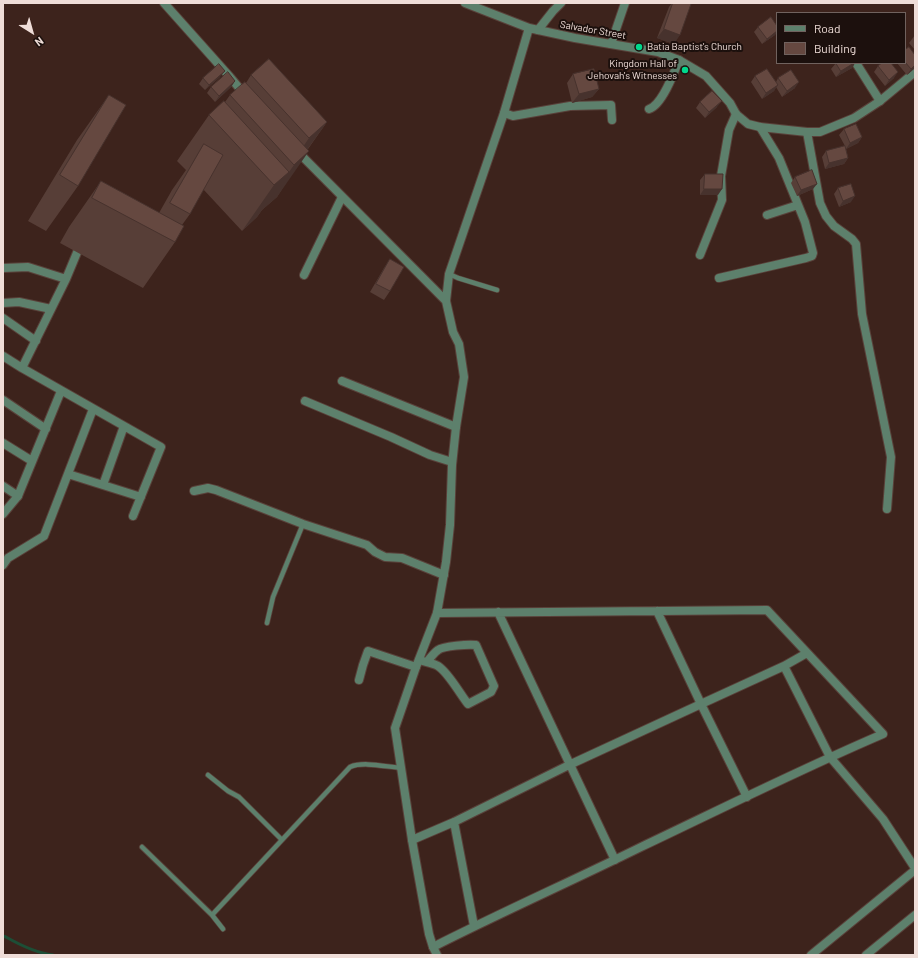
<!DOCTYPE html>
<html>
<head>
<meta charset="utf-8">
<style>
	body { margin:0 }
	#map { position:relative; width:918px; height:958px; overflow:hidden; background:#3d231c; font-family:Barlow,sans-serif }
	canvas { display:block }
	.frame { position:absolute; inset:0; border:4px solid #efddd8; pointer-events:none }
	.legend { position:absolute; left:776px; top:12px; width:130px; height:52px; box-sizing:border-box; background:#1c100d; border:1px solid #70625e; margin:0; padding:5px 7px; list-style:none; font-size:12px; color:#efddd8 }
	.legend li { display:flex; align-items:center; gap:8px; height:20px }
	.legend b { width:20px; border:1px solid #70625e }
	.north { position:absolute; left:12px; top:12px; width:40px; height:40px; -webkit-text-stroke:3px #1c100d; paint-order:stroke; rotate:143deg; font-size:11px; font-weight:700; line-height:16px; text-align:center; color:#efddd8 }
	.north::after { content:''; display:block; margin:auto; width:14px; height:18px; background:#efddd8; clip-path:polygon(50% 0,100% 100%,50% 72%,0 100%) }
</style>
</head>
<body>
<div id="map">
<canvas width="918" height="958"></canvas>
<div class="frame"></div>
<ul class="legend">
<li><b style="height:5px;background:#5d806c"></b>Road</li>
<li><b style="height:11px;background:#654840"></b>Building</li>
</ul>
<div class="north">N</div>
</div>
<script>
const ctx = document.querySelector('canvas').getContext('2d');
ctx.lineJoin = 'round';
function stroke(path, color, width, dash) { ctx.strokeStyle = color; ctx.lineWidth = width; ctx.lineCap = dash ? 'butt' : 'round'; ctx.setLineDash(dash || []); ctx.stroke(path); }
function paint(path, color) { ctx.fillStyle = color; ctx.fill(path, 'evenodd'); }
function label(font, color, halo, rows, align = 'center') {
  ctx.font = font + ' Barlow,sans-serif'; ctx.lineWidth = 4; ctx.setLineDash([]); ctx.textBaseline = 'middle'; ctx.strokeStyle = halo; ctx.fillStyle = color; for (const [text, x, y, turn = 0] of rows) {
    ctx.save(); ctx.translate(x, y); ctx.rotate((+turn || 0) * Math.PI / 180); ctx.textAlign = isNaN(turn) ? turn : align; if (halo) ctx.strokeText(text, 0, 0); ctx.fillText(text, 0, 0); ctx.restore();
  }
}
const stream = new Path2D(`
	M3 936 6 937C20 945 36 953 53 955`);
const service = new Path2D(`
	M449 274 458 278 497 290
	M267 623 273 597 303 524
	M208 775 228 791 239 797 282 840
	M142 847 212 915 223 929
	M212 915 350 767C364 761 386 767 402 768`);
const minor = new Path2D(`
	M538 30 553 11 561 3
	M611 44 625 3
	M856 63 880 101
	M649 109C662 105 674 73 679 60
	M504 113 513 116 570 106 611 105 612 120
	M807 132 820 203 826 216 834 226 852 239 856 244 862 314 891 457 887 509
	M767 215 798 205
	M700 255 722 200 721 176 729 130 736 114
	M3 268 28 267 66 279
	M304 275 342 197
	M719 278 806 258 812 256 813 253 805 222 779 158 760 127
	M3 303 19 302 51 309
	M3 318 36 341
	M3 356 22 368 161 447 133 516
	M22 368 66 279 81 243
	M342 381 456 427
	M3 400 46 429
	M305 401 391 437 430 455 452 462
	M3 443 32 461
	M68 474 141 497
	M103 485 124 426
	M194 491 208 488 216 490 303 524 367 545 375 552 385 557 402 558 444 575
	M18 496 61 391
	M3 565 8 558 44 536 93 409
	M657 611 701 704 747 797
	M498 612 615 860
	M419 660C425 662 433 663 438 666 448 672 460 694 468 704L491 692 494 686 476 645C469 644 443 646 438 650 434 653 430 658 427 662
	M784 666 807 653
	M359 680 363 665 368 651 416 667
	M454 822 474 926
	M412 840 454 822 569 765 701 704 784 666 830 757 883 819 915 868
	M433 947C502 912 572 881 641 847 721 809 801 769 883 734L767 610 437 613
	M811 955 915 870
	M866 955 915 915`);
const tertiary = new Path2D(`
	M164 3 230 77 245 95
	M465 3 529 28 575 38 658 52 679 60 706 76 730 103 736 114 748 124 760 127 807 132H820L854 118 880 101 915 72
	M297 151 446 301
	M3 486 18 496 3 514
	M437 955 433 947 429 934 412 840 395 728 416 667 437 613 446 562 450 525 452 465 456 427 464 377 459 344 453 332 446 301 449 274 504 113 529 28`);
const wall = new Path2D(`
	M672 3H688L674 44 657 38 669 7Z
	M758 27 775 35 762 44 754 32Z
	M915 35V50L909 43Z
	M905 50 915 68 907 75 897 63H905Z
	M836 63H855L852 68 836 77 831 69Z
	M878 66 894 78 885 86 874 72Z
	M573 74 599 89 592 97 572 103 567 83Z
	M251 75 327 122 308 149 277 197 262 210 257 217 242 231 203 189 190 214 182 225 175 242 143 288 60 243 69 227 101 181 159 213 172 190 186 170 177 161 209 115 225 102 230 95 246 83Z
	M755 76 776 82 778 78 795 88 782 97 776 87 774 91 762 99 751 82Z
	M220 77 205 90 199 84 203 78Z
	M235 81 231 87 215 102 207 93 211 87Z
	M109 95 78 186 46 231 28 221 77 140Z
	M700 102 717 107 705 118 696 108Z
	M844 129 862 137 858 143 846 149 848 158 844 164 825 169 822 157 826 151 845 146 839 135Z
	M705 174 718 195H700V180Z
	M795 177 813 189 797 196 791 183Z
	M838 188 851 202 839 207 834 194Z
	M390 259V291L384 300 370 292 384 268Z`);
const shadedWall = new Path2D(`
	M664 29 680 35 674 44 657 38Z
	M777 31V33L775 35 762 44 767 39Z
	M854 63H855L852 68 836 77 841 71Z
	M915 65V68L907 75 911 69Z
	M225 71 220 77 205 90 209 85Z
	M898 72 894 78 885 86 889 80Z
	M235 81 231 87 215 102 219 96Z
	M799 82 795 88 782 97 787 91Z
	M778 85 774 91 762 99 766 93Z
	M599 89 592 97 572 103 579 94Z
	M722 101 717 107 705 118 709 112Z
	M327 122 301 158 309 151 277 197 262 210 294 165 292 163 309 138Z
	M862 137 858 143 846 149 850 143Z
	M848 158 844 164 825 169 829 163Z
	M289 172 257 217 242 231 274 185Z
	M817 184 813 189 797 196 801 190Z
	M704 189H722L718 195H700Z
	M855 196 851 202 839 207 843 201Z`);
const building = new Path2D(`
	M673 3H688L691 4 680 35 664 29Z
	M771 17 777 26V31L767 39 758 27Z
	M909 47 915 55V65L911 69 905 62V50Z
	M269 59 327 122 309 138 251 75Z
	M836 63H854L841 71Z
	M882 63H891L898 72 889 80 878 66Z
	M219 64 225 71 209 85 203 78Z
	M594 69 599 89 579 94 573 74Z
	M767 69 778 85 766 93 755 76Z
	M791 70 799 82 787 91 778 78Z
	M228 72 235 81 219 96 211 87Z
	M245 82 309 151 294 165 230 95Z
	M712 91 722 101 709 112 700 102Z
	M109 95 126 105 78 186 60 175Z
	M224 101 289 172 274 185 209 115Z
	M856 124 862 137 850 143 844 129Z
	M204 144 223 155 190 214 170 203Z
	M845 146 848 158 829 163 826 151Z
	M812 170 817 184 801 190 795 177Z
	M705 174H723L722 189H704Z
	M101 181 184 226 175 242 92 198Z
	M851 184 855 196 843 201 838 188Z
	M390 259 404 267 390 291 376 284Z`);
const markers = [
	[639,47,4,"#00d98c"],
	[685,70,4,"#00d98c"]
];
const streetNames = [
	["Salvador Street",593,30,10]
];
const poiNames = [
	["Batia Baptist's Church",647,47],
	["Kingdom Hall of",677,64,"right"],
	["Jehovah's Witnesses",677,76,"right"]
];
stroke(stream, '#1d4e36', 3);
stroke(service, '#59413a', 6);
stroke(minor, '#59413a', 10);
stroke(tertiary, '#59413a', 10);
stroke(service, '#5d806c', 4.5);
stroke(minor, '#5d806c', 8);
stroke(tertiary, '#5d806c', 8);
paint(wall, '#573e37');
paint(shadedWall, '#47322d');
paint(building, '#654840');
stroke(building, '#47322d', 1);
for (const [x, y, r, color] of markers) { const dot = new Path2D(); dot.arc(x, y, r, 0, 2 * Math.PI); ctx.fillStyle = color; ctx.fill(dot); stroke(dot, '#1c100d', 1.5); }
label('10px', '#efddd8', '#1c100d', streetNames);
label('10px', '#efddd8', '#1c100d', poiNames, 'left');
</script>
</body>
</html>
